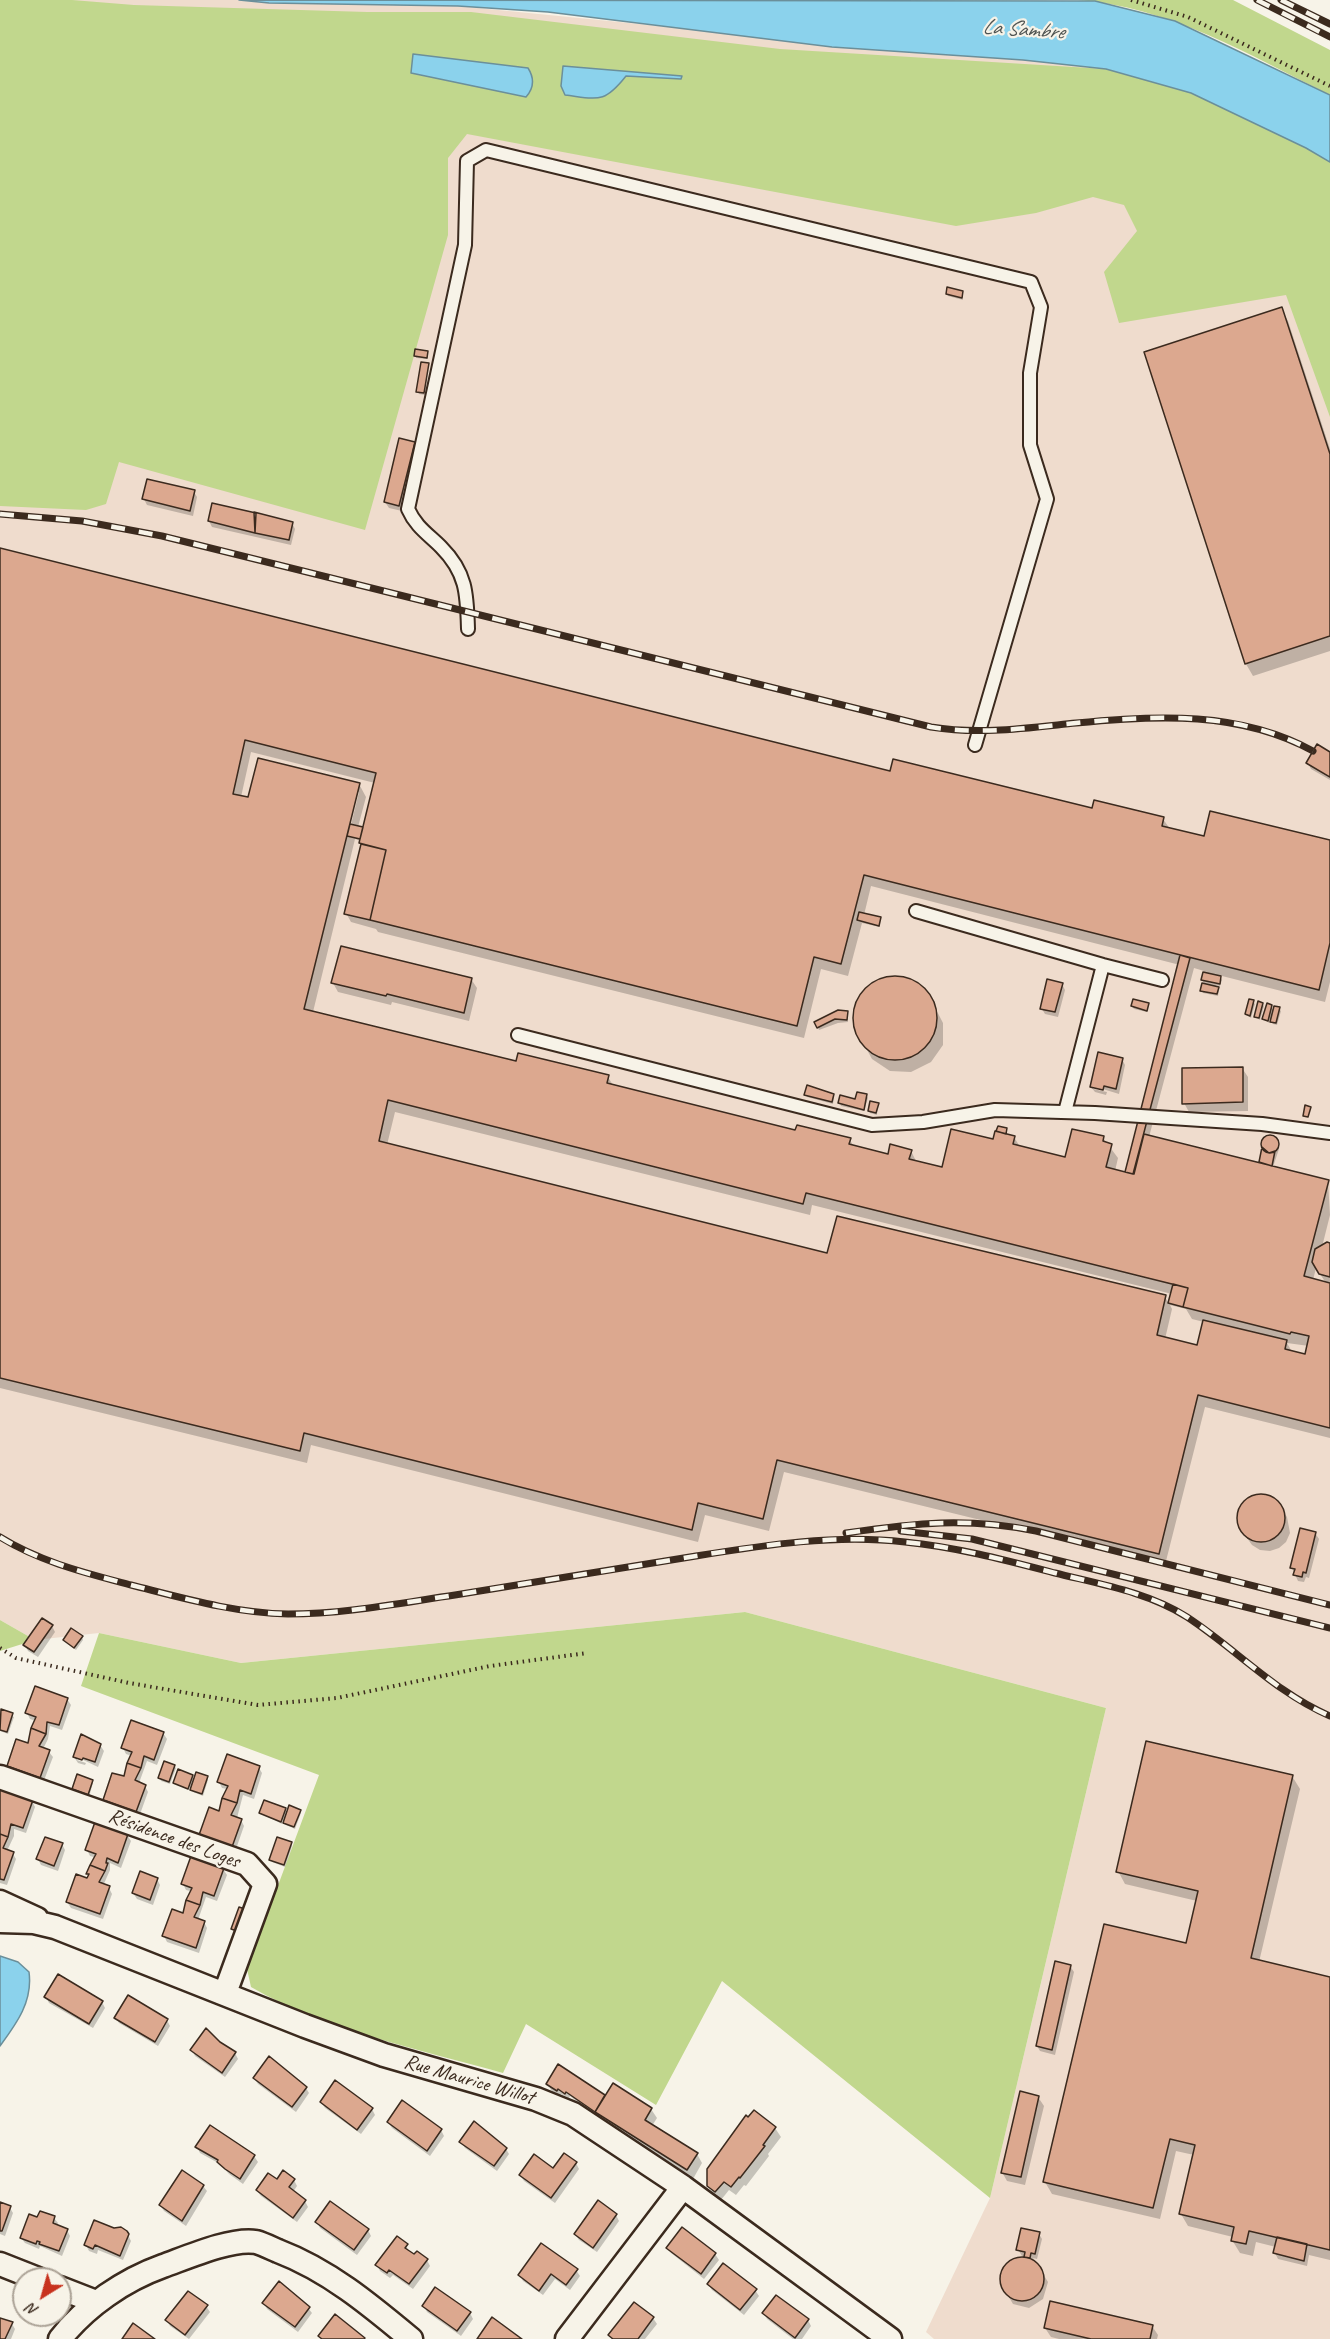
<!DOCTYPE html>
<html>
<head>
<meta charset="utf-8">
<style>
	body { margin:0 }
	#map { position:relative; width:1330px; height:2339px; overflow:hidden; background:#f7f3e8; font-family:Caveat,sans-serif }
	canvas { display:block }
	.north { position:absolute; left:12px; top:2267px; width:60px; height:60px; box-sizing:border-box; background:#f7f3e8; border:2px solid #aca397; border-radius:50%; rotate:217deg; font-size:16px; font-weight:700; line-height:24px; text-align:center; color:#3b2a1e }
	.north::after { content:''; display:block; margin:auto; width:21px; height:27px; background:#c8321e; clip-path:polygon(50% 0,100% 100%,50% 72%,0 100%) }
</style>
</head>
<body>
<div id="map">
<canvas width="1330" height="2339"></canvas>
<div class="north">N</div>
</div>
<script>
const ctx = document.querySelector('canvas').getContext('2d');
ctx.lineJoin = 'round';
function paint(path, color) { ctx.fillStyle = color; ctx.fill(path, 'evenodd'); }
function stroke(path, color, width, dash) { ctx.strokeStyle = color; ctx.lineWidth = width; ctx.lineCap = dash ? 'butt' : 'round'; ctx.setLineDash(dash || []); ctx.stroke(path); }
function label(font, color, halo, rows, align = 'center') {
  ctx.font = font + ' Caveat,sans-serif'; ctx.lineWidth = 4.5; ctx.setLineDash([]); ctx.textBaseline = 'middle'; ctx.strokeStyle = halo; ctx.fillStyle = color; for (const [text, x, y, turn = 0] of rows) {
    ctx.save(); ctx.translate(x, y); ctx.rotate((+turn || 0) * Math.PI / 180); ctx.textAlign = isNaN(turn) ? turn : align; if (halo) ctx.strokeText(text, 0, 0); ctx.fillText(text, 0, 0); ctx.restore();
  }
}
const built = new Path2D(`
	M0 0H239L269 3 458 6 730 33 832 47 1023 60 1106 69 1330 162V2339H934L926 2332 990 2198 1106 1708 745 1612 241 1663 99 1633 35 1640 0 1620Z`);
const green = new Path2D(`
	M0 0H72L134 5 367 12H471L780 49 1106 69 1191 93 1306 148 1330 162V417L1286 295 1119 323 1104 272 1137 231 1124 205 1093 197 1036 213 956 226 467 134 448 158V235L365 530 119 462 106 504 86 510 0 506Z
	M1077 0H1233L1330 50V95C1250 55 1168 6 1077 0Z
	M745 1612 1106 1708 990 2198 722 1981 656 2105 526 2024 503 2073C419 2049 327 2031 251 1987L247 1969 319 1775 81 1686 99 1633 241 1663Z
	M0 1620 35 1640 0 1651Z`);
const water = new Path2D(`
	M239 0 1095 1 1175 21 1330 95V162L1306 148 1191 93 1106 69 1023 60 832 47 548 12 458 6 269 3Z
	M413 54 528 68C535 79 534 88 526 97L411 73Z
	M563 66 682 76 681 79 626 76C604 104 598 99 565 95L561 86Z
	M0 1956 18 1962 29 1972C33 2001 17 2023 0 2046Z`);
const shadow = new Path2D(`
	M962 293 963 300 948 296 947 294Z
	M1281 309 1288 321 1330 449V651L1253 676 1246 664 1146 353Z
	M427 352 428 359 416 358 415 355Z
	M428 365 425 395 419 394 418 392Z
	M414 443 417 449 402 511 389 508 385 502Z
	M194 492 197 497 193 516 147 505 144 499Z
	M209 521 292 523 295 529 291 545 212 527Z
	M0 549 891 772 1093 810 1163 819 1170 829 1205 838 1330 841V982L1325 1002 1218 975 1222 980 1220 986 1216 985 1219 990 1218 996 1203 993 1202 990 1205 985 1202 980 1204 971 1194 968 1149 1137 1260 1164 1267 1138 1272 1137 1277 1141 1279 1149 1273 1167 1328 1181 1330 1215 1322 1247 1330 1245V1438L1205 1407 1165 1565 784 1472 769 1531 705 1515 698 1542 311 1445 307 1463 0 1388ZM251 752 375 783 364 829 358 827 366 797 359 784 249 799 241 797ZM356 792H359L348 837 345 836ZM355 839 361 841 362 846 346 913 351 922 376 929 378 932 804 1038 821 969 848 976 862 923 880 927V918L864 915 871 886 1180 965 1128 1174 1115 1171 1118 1158 1103 1138 1067 1159 1020 1147 1014 1137 1007 1136 1006 1129 998 1131 1001 1134 994 1141 943 1168 917 1163 911 1151 889 1155 854 1147 850 1140 796 1132 614 1087 608 1077 517 1063 313 1012ZM395 1112 810 1215 812 1205 1172 1294 1169 1304 1165 1297 828 1255 387 1145ZM1316 1268 1326 1283 1313 1280ZM1170 1305 1186 1309 1192 1319 1204 1322 1198 1347 1165 1339 1172 1309ZM1287 1343 1309 1346 1306 1356 1292 1352Z
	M1330 753V780L1311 769 1308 763Z
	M887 977 908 978 926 990 943 1023V1045L931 1062 911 1072 890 1071 872 1059 854 1026 855 1004 867 987Z
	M471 979 477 988 469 1021 392 1002 391 1005 338 992 333 983Z
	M1062 984 1065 990 1058 1017 1045 1014 1042 1009Z
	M1253 1002 1255 1004 1251 1018 1246 1014Z
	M1148 1004 1147 1012 1134 1009 1132 1006Z
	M1262 1004 1264 1006 1260 1020 1255 1017Z
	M1271 1006 1274 1012 1279 1009 1281 1011 1277 1025 1273 1024 1270 1018 1269 1023 1264 1019Z
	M847 1012 848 1022 838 1023 819 1030 816 1022Z
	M1122 1059 1125 1065 1119 1094 1093 1086V1089L1107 1092 1106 1095 1095 1092 1091 1087Z
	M1242 1068 1248 1077V1111L1189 1112 1184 1103Z
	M806 1095H833L834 1098 833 1104 807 1097Z
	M866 1095 868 1098 864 1111 841 1106 840 1103 856 1101Z
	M878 1104 877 1115 870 1113 869 1111Z
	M1252 1496H1269L1276 1500 1287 1517 1290 1533 1286 1542 1279 1548 1270 1551 1260 1550 1252 1545 1240 1528 1238 1518 1240 1509 1245 1502Z
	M1315 1533 1319 1539 1309 1578 1306 1577 1304 1582 1298 1581 1292 1568Z
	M52 1626 55 1632 38 1657 28 1651 25 1645Z
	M82 1637 83 1640 76 1650 64 1640Z
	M67 1699 71 1705 62 1730 50 1726 48 1739 43 1749 49 1752 53 1757 43 1783 12 1772 8 1766 29 1745 36 1721 30 1719 27 1713Z
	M2 1711 14 1717 8 1734 0 1731Z
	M163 1733 167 1739 157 1765 147 1761 139 1783 145 1786 148 1792 139 1817 108 1806 104 1800 124 1778 132 1756 126 1754 123 1748Z
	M100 1745 104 1751 98 1767 77 1757V1760L86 1763 85 1765 78 1763 74 1757Z
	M174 1766 176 1768 170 1784 161 1781 160 1778Z
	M259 1768 262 1773 254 1799 243 1795 237 1818 241 1820 244 1826 235 1852 204 1840 200 1835 220 1813 227 1789 222 1788 219 1782Z
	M192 1776 195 1781 207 1778 208 1780 203 1796 193 1792 190 1786 189 1790 174 1783Z
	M1292 1776 1300 1789 1259 1962 1330 1979V2260L1309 2255 1307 2266 1278 2259 1275 2253 1276 2247 1256 2242 1253 2256 1240 2253 1232 2240 1233 2237 1188 2226 1181 2214 1194 2155 1176 2151 1160 2219 1052 2194 1045 2182 1187 1945 1197 1901 1125 1884 1118 1871Z
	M92 1781 93 1783 89 1797 74 1789Z
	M0 1790 32 1801 35 1807 26 1833 14 1829V1836L7 1851 13 1854 16 1859 7 1885 0 1883Z
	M285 1809 288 1813 300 1811 301 1813 295 1829 286 1825 283 1820 282 1824 260 1813Z
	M127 1835 131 1841 121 1868 110 1863V1870L103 1886 109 1888 112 1894 103 1919 71 1908 67 1902 88 1880V1873L101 1859 90 1856 87 1850Z
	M291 1843 292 1846 285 1867 272 1862 271 1859Z
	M62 1844 65 1850 58 1871 41 1865 38 1859Z
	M223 1869 227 1875 217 1901 206 1897 198 1920 204 1922 207 1928 199 1953 167 1942 164 1936 184 1915 190 1891 186 1890 183 1884Z
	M157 1879 160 1885 153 1905 137 1899 133 1893Z
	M1070 1966 1074 1972 1055 2055 1040 2051 1037 2046Z
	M46 1997 102 2002 105 2008 93 2028 49 2003Z
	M116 2018 167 2020 170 2026 158 2046 119 2023Z
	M219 2044 235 2053 238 2059 225 2077 195 2056 192 2050Z
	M559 2067 605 2097 651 2109 657 2118 652 2126 697 2154 702 2163 693 2179 602 2121 570 2096 569 2098 561 2094 560 2096 551 2090 548 2084Z
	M254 2078 306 2088 309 2093 296 2112 258 2084Z
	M1038 2097 1044 2106 1025 2185 1007 2181 1002 2172Z
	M321 2102 372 2109 375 2115 361 2134 325 2108Z
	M754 2112 775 2128 781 2137 768 2154 769 2156 746 2186 744 2185 736 2195 729 2190 721 2200 714 2195 709 2186Z
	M388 2122 441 2130 444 2136 430 2156 392 2128Z
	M461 2142 506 2149 509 2154 497 2171 465 2148Z
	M197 2147 254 2156 258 2162 243 2184 229 2174 220 2164 200 2153Z
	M576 2163 579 2169 555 2203 524 2181 520 2175 553 2170Z
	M294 2180 297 2186 293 2192 305 2201 308 2207 297 2222 261 2196 257 2191 277 2181Z
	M203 2186 207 2191 186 2226 164 2211 160 2205Z
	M0 2204 10 2208 13 2213 5 2236 0 2234Z
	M616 2215 619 2221 597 2252 579 2240 575 2234Z
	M54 2218 58 2223 57 2226 67 2230 70 2236 62 2256 40 2246 39 2249 25 2243 21 2238 38 2219Z
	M317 2222 368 2230 371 2236 357 2255 320 2228Z
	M682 2229 715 2254 719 2260 704 2279 671 2253 668 2248Z
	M1039 2234 1042 2239 1037 2259 1033 2258 1048 2282 1043 2299 1029 2308 1013 2304 1000 2282 1004 2266 1018 2257 1023 2258 1018 2249Z
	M128 2235 131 2241 123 2260 98 2250 97 2254 89 2251 86 2245Z
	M406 2245 409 2252 427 2260 430 2266 413 2289 393 2275 390 2278 380 2271 377 2265Z
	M576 2270 580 2276 570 2290 555 2279 543 2295 523 2281 520 2275Z
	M709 2285 755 2290 759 2296 744 2315 712 2290Z
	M777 2297 808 2320 811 2326 802 2339H793L767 2319 764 2313Z
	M264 2303 308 2308 312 2313 298 2332 267 2309Z
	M206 2306 210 2312 189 2339 170 2326 167 2320Z
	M424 2306 470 2313 473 2319 461 2336 427 2312Z
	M653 2318 657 2324 645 2339H612L610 2335Z
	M0 2319 12 2324 15 2329 11 2339H0Z
	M1152 2326 1158 2335 1157 2339H1059L1051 2337 1045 2328Z`);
const building = new Path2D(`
	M947 287 963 291 962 298 946 294Z
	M1282 307 1330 454V636L1245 664 1144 352Z
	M415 349 428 351 427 358 414 356Z
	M421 362 429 363 424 393 416 392Z
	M399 438 415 442 399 506 384 502Z
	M147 479 195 490 190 511 142 499Z
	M212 503 256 513 255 533 208 521Z
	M254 512 293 522 289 540 255 533Z
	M0 548 890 771 893 759 1092 808 1094 800 1164 817 1162 826 1204 836 1210 811 1330 840V943L1319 990 864 875 841 964 814 957 797 1026 370 920 386 850 359 843 376 773 245 740 233 794 248 797 258 758 360 783 304 1009 516 1061 518 1053 609 1075 607 1083 795 1130 797 1125 851 1138 849 1144 888 1154 890 1144 912 1150 909 1159 942 1167 951 1129 993 1139 995 1131 1015 1136 1013 1144 1065 1157 1072 1129 1104 1136 1103 1141 1112 1144 1106 1167 1133 1174H1134L1144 1134 1329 1180 1304 1276 1330 1283V1428L1198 1395 1159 1554 777 1460 763 1519 698 1503 692 1530 304 1433 300 1451 0 1378ZM388 1100 803 1204 806 1193 1188 1288 1183 1307 1290 1334 1291 1332 1309 1336 1305 1354 1285 1349 1287 1340 1203 1320 1197 1345 1157 1335 1166 1295 837 1216 827 1253 379 1141Z
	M1317 744 1330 752V777L1306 763Z
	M350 824 363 827 360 839 347 836Z
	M361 844 386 850 370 920 344 914Z
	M859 912 881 917 879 926 857 920Z
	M341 946 472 978 464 1013 387 994 386 996 331 983Z
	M1180 955 1190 958 1133 1174 1125 1172Z
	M1203 972 1221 976 1220 984 1201 980Z
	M853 1018a42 42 0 1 1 84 0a42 42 0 1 1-84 0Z
	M1047 979 1063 983 1055 1012 1040 1009Z
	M1202 983 1219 987 1217 994 1200 991Z
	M1133 999 1149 1003 1147 1011 1131 1006Z
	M1249 999 1254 1000 1250 1016 1245 1014Z
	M1258 1001 1263 1003 1259 1018 1254 1017Z
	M1267 1003 1272 1005 1268 1021 1262 1019Z
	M1274 1006 1280 1007 1276 1023 1270 1022Z
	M838 1010 848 1011 847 1020 835 1019 817 1028 814 1022Z
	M1098 1052 1123 1058 1116 1089 1104 1086 1103 1090 1090 1087Z
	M1243 1067V1102L1182 1104V1068Z
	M807 1085 834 1094 832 1102 804 1095Z
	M857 1092 867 1094 864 1110 838 1103 840 1095 855 1099Z
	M870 1101 879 1103 876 1113 868 1111Z
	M1305 1105 1311 1107 1308 1117 1303 1116Z
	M998 1126 1007 1128 1006 1134 996 1131Z
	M1261 1144a9 9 0 1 1 18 0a9 9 0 1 1-18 0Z
	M1262 1147 1269 1153 1275 1151 1272 1166 1259 1162Z
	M1327 1242 1330 1243V1277L1319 1274 1312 1262 1315 1249Z
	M1173 1284 1188 1288 1183 1307 1168 1303Z
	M1237 1518a24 24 0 1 1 48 0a24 24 0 1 1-48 0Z
	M1300 1528 1316 1532 1306 1573 1303 1572 1302 1577 1293 1575 1295 1569 1290 1568Z
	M42 1618 53 1625 34 1652 23 1645Z
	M71 1628 83 1636 74 1648 63 1640Z
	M35 1686 68 1698 59 1725 47 1722 46 1734 31 1728 36 1717 25 1713Z
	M1 1709 13 1713 7 1732 0 1730Z
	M131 1720 164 1732 154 1760 144 1756 141 1768 127 1763 132 1752 121 1748Z
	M31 1728 46 1734 39 1746 50 1750 40 1778 7 1766 16 1739 28 1743Z
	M81 1734 101 1744 95 1762 83 1758 82 1760 73 1757Z
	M1146 1741 1293 1775 1251 1958 1330 1977V2250L1249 2231 1246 2244 1231 2241 1234 2227 1179 2214 1195 2145 1170 2139 1153 2208 1043 2182 1104 1924 1186 1943 1198 1891 1116 1872Z
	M227 1754 260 1766 251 1794 240 1790 237 1803 222 1798 228 1786 217 1782Z
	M164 1761 175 1765 169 1782 158 1778Z
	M127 1763 141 1768 135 1780 146 1785 136 1812 103 1800 112 1773 124 1776Z
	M178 1769 193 1775 188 1789 173 1783Z
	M196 1772 208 1776 202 1794 190 1790Z
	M77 1774 93 1780 88 1795 72 1789Z
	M0 1789 33 1800 23 1828 11 1824 8 1837 0 1834Z
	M222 1798 237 1803 231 1815 242 1819 232 1847 199 1835 209 1807 219 1811Z
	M264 1800 286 1808 281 1822 259 1813Z
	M289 1805 301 1810 294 1827 283 1823Z
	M95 1822 128 1834 118 1863 107 1858 106 1863H108L105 1871 90 1865 96 1854 85 1850Z
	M0 1834 8 1837 3 1848 14 1852 4 1880 0 1879Z
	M45 1837 63 1843 54 1866 36 1859Z
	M277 1837 292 1842 284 1865 269 1860Z
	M191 1856 224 1868 214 1896 203 1892 200 1905 186 1900 192 1888 181 1884Z
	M90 1865 105 1871 99 1882 110 1886 100 1914 66 1902 76 1874 87 1878 89 1874H86Z
	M140 1871 158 1878 150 1900 132 1893Z
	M186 1900 200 1905 194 1917 205 1921 196 1948 162 1936 172 1909 183 1913Z
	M239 1907 248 1910 240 1932 231 1929Z
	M1055 1961 1071 1965 1052 2050 1036 2046Z
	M58 1974 103 2001 89 2024 44 1997Z
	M128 1995 168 2019 155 2042 114 2018Z
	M206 2028 220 2042 236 2052 222 2073 190 2050Z
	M269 2056 307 2087 292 2107 253 2078Z
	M558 2064 605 2095 595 2112 566 2092 565 2094 558 2089 557 2091 546 2084Z
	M335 2080 373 2108 357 2130 320 2102Z
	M613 2083 652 2108 645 2120 698 2153 687 2170 595 2112Z
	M1020 2091 1039 2096 1021 2177 1001 2173Z
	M402 2100 442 2129 427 2151 387 2122Z
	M754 2110 776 2127 763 2145 765 2146 740 2178 739 2177 731 2187 724 2182 715 2192 707 2186V2169L746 2115 748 2117Z
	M474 2121 507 2148 494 2166 459 2142Z
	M210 2125 255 2155 240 2179 225 2169 217 2162 218 2160 195 2147Z
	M564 2153 577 2162 551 2198 519 2175 534 2154 553 2168Z
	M182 2170 204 2185 182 2221 159 2205Z
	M283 2170 295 2179 289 2187 306 2200 293 2218 256 2190 268 2173 277 2179Z
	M598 2200 617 2214 593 2248 574 2234Z
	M330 2201 369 2229 354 2250 315 2222Z
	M0 2202 11 2206 2 2231H0Z
	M40 2211 55 2216 53 2223 68 2229 59 2251 39 2244 40 2242 37 2241 36 2244 20 2238 29 2214 37 2217Z
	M94 2220 114 2228 121 2227 127 2231 129 2234 120 2256 95 2245 93 2249 84 2245Z
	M682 2227 716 2253 701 2274 666 2248Z
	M1021 2228 1040 2232 1035 2254 1031 2253 1030 2258 1024 2257 1025 2252 1016 2250Z
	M397 2236 408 2244 405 2248 414 2254 417 2251 428 2259 409 2284 389 2270 387 2273 375 2265Z
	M1277 2237 1307 2244 1304 2261 1273 2253Z
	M541 2243 578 2269 566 2285 551 2274 539 2291 518 2275Z
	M1000 2279a22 22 0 1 1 44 0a22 22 0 1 1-44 0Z
	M723 2263 757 2289 740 2310 707 2284Z
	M279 2281 310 2307 295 2327 262 2303Z
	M435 2287 471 2312 457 2331 422 2306Z
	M188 2291 208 2305 185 2335 165 2320Z
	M776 2295 809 2319 795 2338 762 2313Z
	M1050 2301 1153 2325 1150 2339H1091L1044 2328Z
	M634 2302 654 2317 638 2339H613L608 2335Z
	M335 2314 365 2338 364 2339H322L318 2336Z
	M492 2317 522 2339H477Z
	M0 2318 13 2322 5 2339H0Z
	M133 2323 155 2339H122Z`);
const path = new Path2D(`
	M1131 0 1188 17 1330 86
	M0 1648 16 1658 129 1683 258 1705 337 1698 490 1666 587 1653`);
const service = new Path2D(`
	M468 629C467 595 467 573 441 547 428 534 416 527 408 509L465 245 467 161 486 150 1031 282 1041 307 1030 373V445L1047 499 975 745
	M916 911 1103 965 1162 980
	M518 1035 872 1125 923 1122 995 1110 1095 1113 1262 1124 1330 1133
	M1065 1112 1103 965`);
const minor = new Path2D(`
	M0 1777 247 1864 265 1884 225 1993
	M0 1902 37 1919
	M0 1921 34 1922 55 1927 305 2026 384 2055 536 2099 573 2114 683 2187 890 2339
	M0 2264 38 2279
	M60 2288 96 2302
	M60 2339C86 2306 124 2280 163 2266 188 2257 231 2238 256 2242 263 2244 271 2248 278 2251 328 2270 369 2304 411 2339
	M567 2339 683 2187`);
const rail = new Path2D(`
	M1257 0 1330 37
	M1281 0 1330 24
	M0 514 82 521 162 536 931 727C980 735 1027 728 1076 723 1157 715 1240 711 1313 751
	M901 1531 972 1539 1330 1628
	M846 1533C916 1523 965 1517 1036 1531L1330 1605
	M0 1537C40 1562 86 1573 131 1585 183 1598 234 1613 288 1614 344 1614 400 1603 455 1595 535 1582 616 1569 696 1556 765 1545 835 1534 905 1542 956 1547 1005 1560 1055 1573 1099 1584 1148 1592 1187 1617 1236 1649 1276 1693 1330 1716`);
const streetNames = [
	["Résidence des Loges",174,1839,20],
	["Rue Maurice Willot",469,2080,16]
];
const waterNames = [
	["La Sambre",1023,30,4]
];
paint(built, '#efdccd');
paint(green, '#c1d78d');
paint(water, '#8bd2ec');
stroke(water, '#6b8f9a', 1.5);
paint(shadow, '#0003');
paint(building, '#dca88f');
stroke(building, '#3b2a1e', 1.5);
stroke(service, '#3b2a1e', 16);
stroke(minor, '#3b2a1e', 27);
stroke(path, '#3b2a1e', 4, [1.5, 4.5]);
stroke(service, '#f7f3e8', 12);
stroke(minor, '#f7f3e8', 22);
stroke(rail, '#3b2a1e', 7);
stroke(rail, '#f7f3e8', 4.5, [14]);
label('21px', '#3b2a1e', '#f7f3e8', streetNames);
label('italic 22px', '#4f5452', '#f7f3e8', waterNames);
</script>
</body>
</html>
